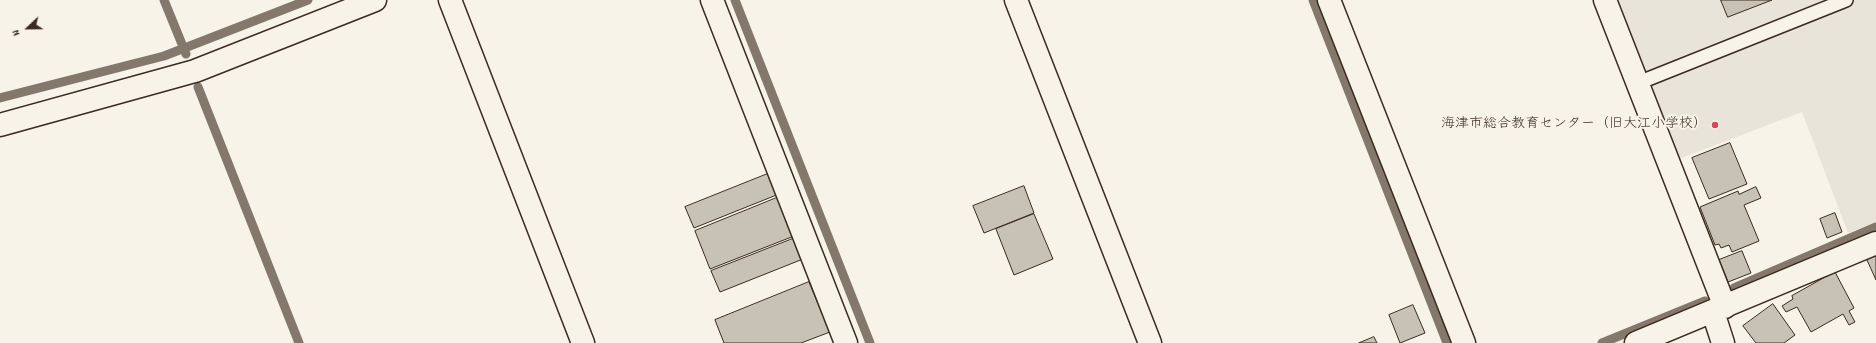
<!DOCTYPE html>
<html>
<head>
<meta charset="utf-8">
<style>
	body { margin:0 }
	#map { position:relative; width:1876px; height:343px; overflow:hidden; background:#f7f3e8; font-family:Dekko,sans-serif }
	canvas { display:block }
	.north { position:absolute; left:8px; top:8px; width:40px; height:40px; -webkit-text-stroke:3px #f7f3e8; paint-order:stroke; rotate:248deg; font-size:11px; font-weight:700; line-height:16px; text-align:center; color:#3b2a1e }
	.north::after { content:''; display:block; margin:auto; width:14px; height:18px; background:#3b2a1e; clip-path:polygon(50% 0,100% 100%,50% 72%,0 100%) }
</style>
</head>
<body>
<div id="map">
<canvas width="1876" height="343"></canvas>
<div class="north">N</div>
</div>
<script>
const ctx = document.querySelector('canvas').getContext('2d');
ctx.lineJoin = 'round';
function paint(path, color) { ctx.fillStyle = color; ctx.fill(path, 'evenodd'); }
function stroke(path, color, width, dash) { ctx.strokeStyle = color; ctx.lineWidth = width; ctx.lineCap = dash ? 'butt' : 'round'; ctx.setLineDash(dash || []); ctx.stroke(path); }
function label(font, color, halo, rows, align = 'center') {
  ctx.font = font + ' Dekko,"Klee One",sans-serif'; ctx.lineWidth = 4; ctx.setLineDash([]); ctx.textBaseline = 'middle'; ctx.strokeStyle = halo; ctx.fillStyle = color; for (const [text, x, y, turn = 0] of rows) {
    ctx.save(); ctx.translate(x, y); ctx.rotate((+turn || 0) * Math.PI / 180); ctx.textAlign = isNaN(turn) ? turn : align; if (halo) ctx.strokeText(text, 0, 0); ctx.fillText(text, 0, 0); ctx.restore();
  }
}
const built = new Path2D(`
	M1613 0H1876V222L1848 233 1802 112 1676 160Z`);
const stream = new Path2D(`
	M164 0 186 54
	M735 0 870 343
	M1313 0 1447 343
	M198 87 299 343
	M0 98 164 56 308 0
	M1734 288 1876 227
	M1602 343 1705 301`);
const building = new Path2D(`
	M1721 0H1772L1728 17Z
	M1730 143 1747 184 1709 199 1692 158Z
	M770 173 779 194 694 228 685 207Z
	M1024 186 1034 213 984 233 973 206Z
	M1756 187 1761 198 1744 205 1759 241 1732 252 1729 245 1721 248 1719 244 1715 245 1700 207 1738 191 1739 194Z
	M779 197 794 236 710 269 695 231Z
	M1835 213 1842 232 1827 238 1820 219Z
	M1034 214 1053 259 1014 275 996 229Z
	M795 238 803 259 720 292 711 271Z
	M1742 251 1751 273 1728 282 1719 260Z
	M1876 256V280L1867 260Z
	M1835 272 1854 308 1849 311 1855 322 1849 325 1843 314 1811 332 1797 307 1786 312 1782 306 1793 299 1792 296Z
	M809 282 830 332 801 343H724L715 320Z
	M1773 304 1795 335 1784 343H1756L1743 326Z
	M1413 305 1425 333 1400 343 1389 315Z
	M1374 337 1377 343H1359Z`);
const service = new Path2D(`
	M1638 83 1846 0`);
const minor = new Path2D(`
	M450 0 583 343
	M712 0 846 343
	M1016 0 1150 343
	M1329 0 1464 343
	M1605 0 1725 307
	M0 125 195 71 375 0
	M1713 312 1723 343
	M1636 343 1876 243`);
const markers = [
	[1715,125,4,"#d1495b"]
];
const poiNames = [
	["海津市総合教育センター（旧大江小学校）",1707,125]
];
paint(built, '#e9e4d9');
stroke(stream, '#84786c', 9);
paint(building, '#c8c1b6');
stroke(building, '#3b2a1e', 1);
stroke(service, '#3b2a1e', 16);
stroke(minor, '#3b2a1e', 25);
stroke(service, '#f7f3e8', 13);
stroke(minor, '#f7f3e8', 22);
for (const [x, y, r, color] of markers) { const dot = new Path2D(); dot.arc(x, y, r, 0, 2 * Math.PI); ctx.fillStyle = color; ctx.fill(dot); stroke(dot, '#f7f3e8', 1.5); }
label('14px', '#3b2a1e', '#f7f3e8', poiNames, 'right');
</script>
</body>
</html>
